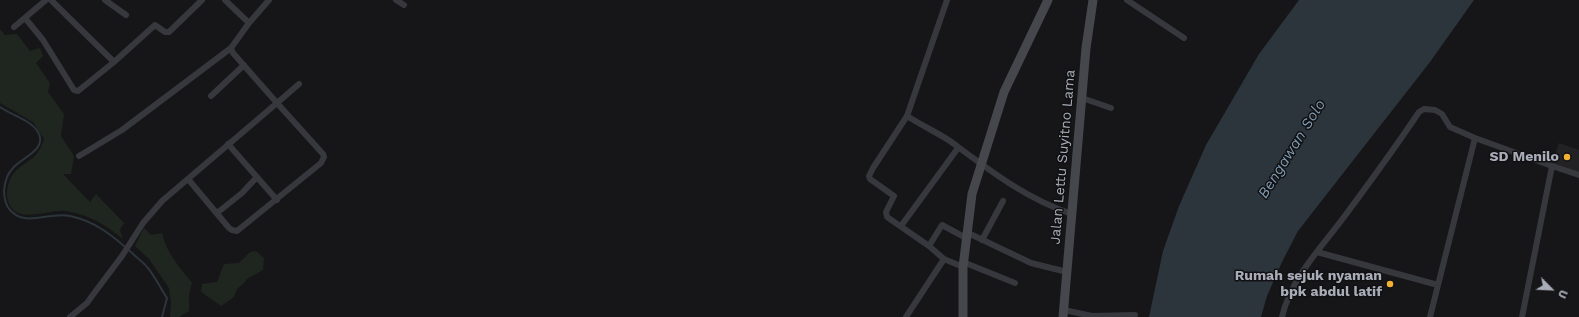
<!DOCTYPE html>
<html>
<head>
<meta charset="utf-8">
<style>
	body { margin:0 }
	#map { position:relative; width:1579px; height:317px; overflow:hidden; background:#161618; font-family:"Work Sans",sans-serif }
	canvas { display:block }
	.north { position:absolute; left:1531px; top:269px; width:40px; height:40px; -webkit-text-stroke:3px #111113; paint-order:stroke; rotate:114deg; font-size:11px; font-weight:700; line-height:16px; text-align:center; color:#a8adb8 }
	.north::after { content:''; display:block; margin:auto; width:14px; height:18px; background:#a8adb8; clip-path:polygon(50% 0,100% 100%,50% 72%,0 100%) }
</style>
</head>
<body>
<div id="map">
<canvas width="1579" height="317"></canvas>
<div class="north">U</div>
</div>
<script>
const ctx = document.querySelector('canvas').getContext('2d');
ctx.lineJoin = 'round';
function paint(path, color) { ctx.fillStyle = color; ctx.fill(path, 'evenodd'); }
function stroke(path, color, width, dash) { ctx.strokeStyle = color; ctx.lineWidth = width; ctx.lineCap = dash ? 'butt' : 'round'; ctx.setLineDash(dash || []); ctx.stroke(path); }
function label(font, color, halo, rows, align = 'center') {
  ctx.font = font + ' "Work Sans",sans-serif'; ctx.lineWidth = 3; ctx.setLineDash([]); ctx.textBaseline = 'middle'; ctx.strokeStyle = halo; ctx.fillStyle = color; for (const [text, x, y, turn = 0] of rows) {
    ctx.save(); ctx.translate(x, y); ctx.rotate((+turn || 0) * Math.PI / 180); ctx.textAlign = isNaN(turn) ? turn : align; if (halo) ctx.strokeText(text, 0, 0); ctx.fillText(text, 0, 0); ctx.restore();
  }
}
const built = new Path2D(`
	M1559 143 1579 150V173L1552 164Z`);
const green = new Path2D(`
	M0 29 5 35 17 34 30 51 40 48 43 56 36 63 50 83 48 92 64 114 61 136 74 156 71 174H63L90 202 96 194 124 223 120 230 123 239C104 224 90 215 66 211 48 209 16 226 8 201 6 194 7 187 10 180 14 169 25 164 34 157 39 152 42 145 44 139L33 122 0 103Z
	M144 228 151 235 162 233C166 253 180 267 192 283L189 294V311L179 317H170L171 304 169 288 149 259 135 246Z
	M256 251 264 258 263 270 247 279 243 284 237 289 234 297 221 306 201 292 202 284 217 282 224 264 239 263 250 252Z`);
const water = new Path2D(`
	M1299 0H1474L1430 62 1298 231 1282 262 1267 296 1261 317H1149L1163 251 1179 206 1206 145 1259 54Z`);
const stream = new Path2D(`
	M0 107C11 115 31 120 38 132 48 150 22 157 13 168 7 174 5 181 4 190 4 197 5 204 10 210 26 228 49 211 70 216 95 221 113 236 132 253 137 258 143 262 147 267 155 276 160 288 167 298L162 317`);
const street = new Path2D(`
	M51 0 114 62
	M105 0 126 15
	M225 0 249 23
	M396 0 404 5
	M947 0 907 116 873 168 869 176 870 179 894 196 886 212 887 217 929 246 944 259 963 267
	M1127 0 1184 38
	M25 18 43 40 74 90 78 91 114 62 155 25 165 32H169L202 0
	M14 27 46 0
	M211 96 244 65
	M1082 98 1111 108
	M907 116C921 125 936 132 950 141 988 169 1026 199 1072 214
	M228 144 277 200
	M79 156 122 130 231 48
	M188 179 229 228 232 230 237 231 321 163 324 157 323 154 277 103 299 84
	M217 213 242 193 257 177
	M901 226 958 148
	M966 232 1031 263 1067 272
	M982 240 1003 201
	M929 246 942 225 966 238
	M1317 252 1438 285
	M963 262 1015 283
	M1064 310 1092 316 1135 315
	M70 317 87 303 92 296 122 256 143 223 162 201 277 103 233 53 231 48 249 23 269 0
	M906 317 944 259
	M1282 317C1291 278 1321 248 1344 217 1370 182 1395 148 1419 112L1424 109 1435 110 1442 114 1450 127 1475 138
	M1430 317 1475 138 1552 166
	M1522 317 1552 166 1579 175`);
const secondary = new Path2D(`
	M963 317V267L972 194 1004 92 1048 0
	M1063 317 1086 48 1093 0`);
const markers = [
	[1567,157,4,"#f2b134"],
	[1390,284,4,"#f2b134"]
];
const streetNames = [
	["Jalan Lettu Suyitno Lama",1063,157,-85]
];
const poiNames = [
	["SD Menilo",1559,157],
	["Rumah sejuk nyaman",1382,276],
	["bpk abdul latif",1382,292]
];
const waterNames = [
	["Bengawan Solo",1292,149,-58]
];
paint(built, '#222225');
paint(green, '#1e261f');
paint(water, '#2c353c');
stroke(stream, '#2c353c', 2);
stroke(street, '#37383d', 6);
stroke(secondary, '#45474d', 9);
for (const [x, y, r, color] of markers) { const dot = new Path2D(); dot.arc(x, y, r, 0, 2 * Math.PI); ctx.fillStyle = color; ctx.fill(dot); stroke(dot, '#111113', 1.5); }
label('14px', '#a8adb8', '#111113', streetNames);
label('bold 14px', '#a8adb8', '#111113', poiNames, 'right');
label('italic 15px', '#7f9bb3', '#111113', waterNames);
</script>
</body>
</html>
